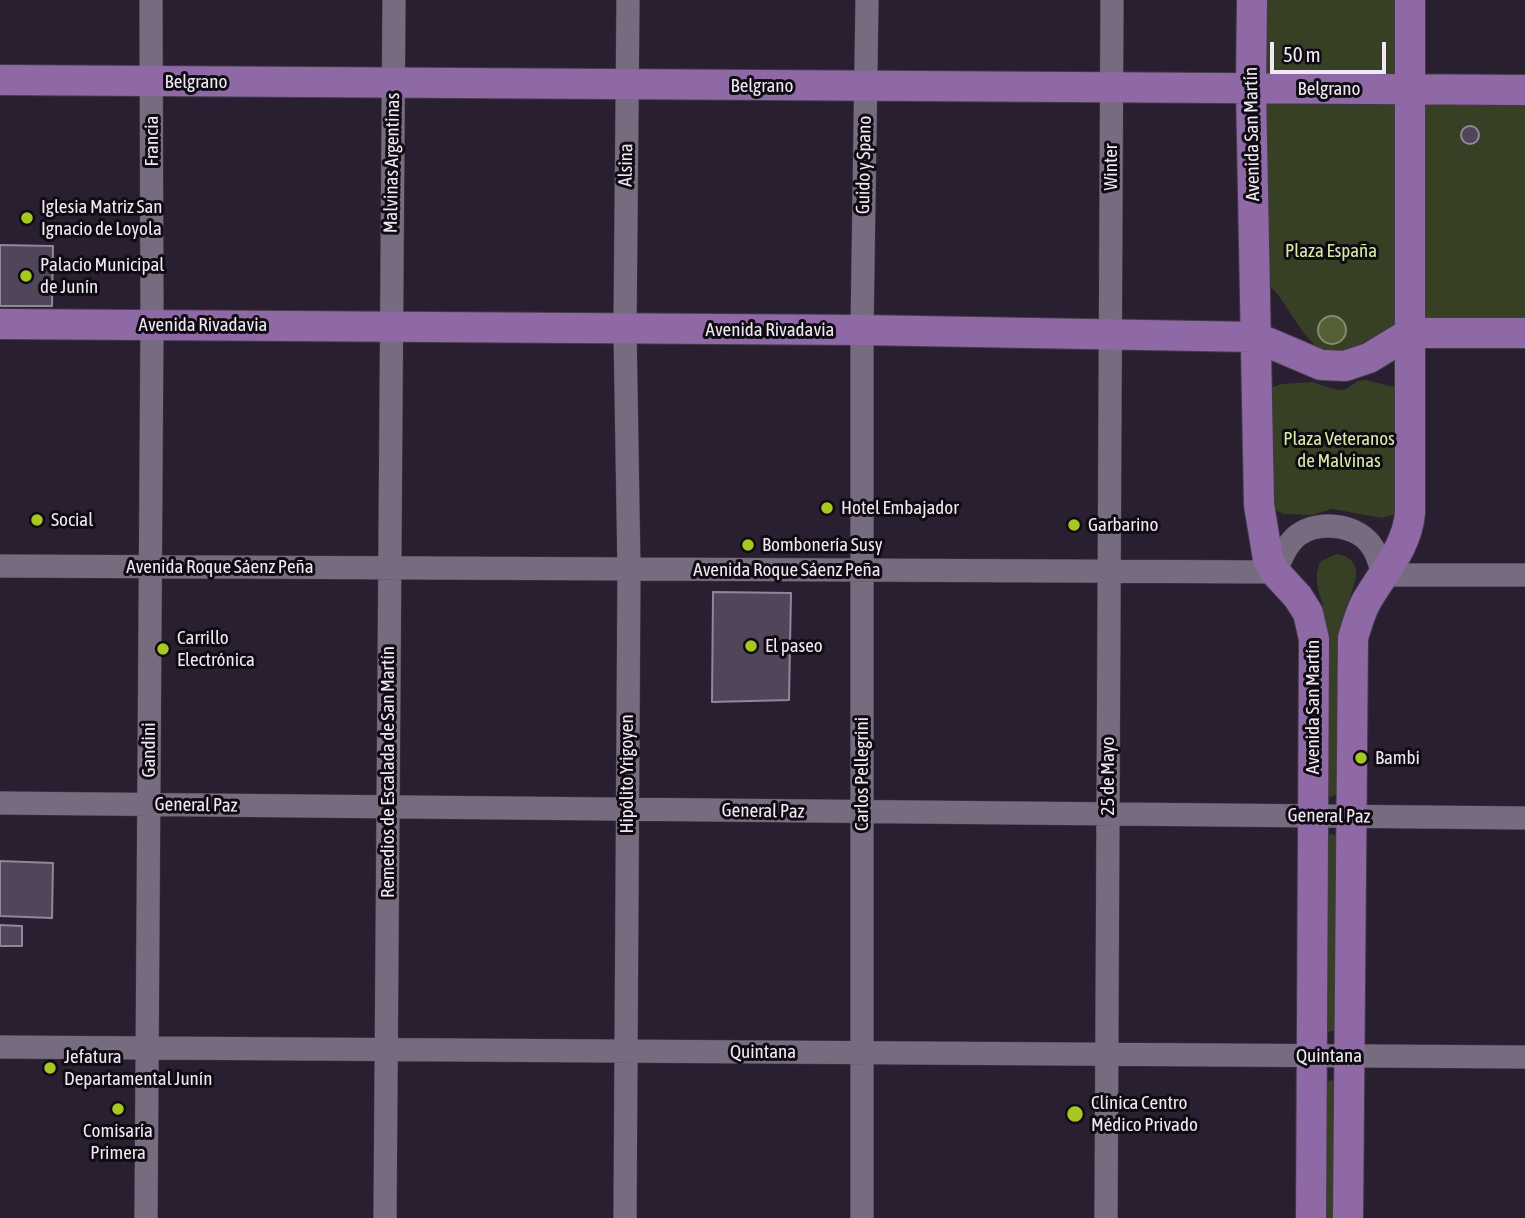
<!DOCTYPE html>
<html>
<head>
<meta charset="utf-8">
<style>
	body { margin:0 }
	#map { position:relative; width:1525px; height:1218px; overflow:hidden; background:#291f30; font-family:"Asap Condensed",sans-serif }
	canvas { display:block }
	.scale { position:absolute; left:1270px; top:42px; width:116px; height:32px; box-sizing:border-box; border:4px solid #f0e9f4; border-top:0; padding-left:9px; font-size:21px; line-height:24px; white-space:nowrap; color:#f0e9f4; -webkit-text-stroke:5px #0f0b12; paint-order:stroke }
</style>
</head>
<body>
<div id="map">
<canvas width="1525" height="1218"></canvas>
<div class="scale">50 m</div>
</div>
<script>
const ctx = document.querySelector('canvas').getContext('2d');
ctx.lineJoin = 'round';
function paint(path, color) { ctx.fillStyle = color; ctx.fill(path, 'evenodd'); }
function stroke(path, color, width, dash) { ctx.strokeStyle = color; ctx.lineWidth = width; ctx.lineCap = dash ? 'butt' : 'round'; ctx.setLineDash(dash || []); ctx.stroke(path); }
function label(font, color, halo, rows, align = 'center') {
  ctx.font = font + ' "Asap Condensed",sans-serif'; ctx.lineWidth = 6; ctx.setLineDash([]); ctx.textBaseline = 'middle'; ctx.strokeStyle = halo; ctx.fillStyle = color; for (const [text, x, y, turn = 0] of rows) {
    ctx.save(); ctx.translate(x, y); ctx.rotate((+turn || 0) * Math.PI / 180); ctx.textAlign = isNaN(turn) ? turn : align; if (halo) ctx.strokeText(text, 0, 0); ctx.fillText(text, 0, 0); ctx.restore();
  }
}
const green = new Path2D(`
	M1266 0H1399L1398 77 1265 76Z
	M1398 101 1400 319 1394 326 1346 352 1323 353C1304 337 1293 317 1279 296 1273 288 1266 284 1261 276L1267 102Z
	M1424 101H1525V322L1422 321Z
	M1366 380 1394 387 1399 394 1396 514 1382 518 1332 509 1312 515 1284 514 1275 510 1270 497 1266 397 1273 387 1282 384 1312 382 1337 390 1346 389 1358 381Z
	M1337 554C1368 560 1354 587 1346 607L1343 785 1340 792 1331 797 1325 794 1321 783 1323 605C1318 589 1313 576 1321 561Z
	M1331 834 1339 837 1336 1030 1328 1032 1322 1028 1324 836Z
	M1332 1080 1339 1083 1341 1218H1319L1326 1082Z`);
const water = new Path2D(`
	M1318 330a14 14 0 1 1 28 0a14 14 0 1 1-28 0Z`);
const building = new Path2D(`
	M1461 135a9 9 0 1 1 18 0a9 9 0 1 1-18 0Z
	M0 245 53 246 52 306H0Z
	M713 592 791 593 789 700 712 702Z
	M0 861 53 863 52 918 0 916Z
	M0 925 22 926V946H0Z`);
const minor = new Path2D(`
	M0 566 1275 572C1281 560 1286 544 1298 535 1320 519 1360 525 1373 548 1378 556 1380 566 1384 575H1525
	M0 803 1525 818
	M0 1047 1525 1057
	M146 1218 152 324 151 0
	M385 1218 394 0
	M625 1218 629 569 625 329 628 0
	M862 1218V330L867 0
	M1106 1218 1112 0`);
const major = new Path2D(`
	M1252 0 1251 89 1259 505 1268 559 1275 572 1298 597 1308 613 1314 639 1311 1218
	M0 80 1525 90
	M0 324 862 330 1255 337 1321 365 1345 366 1369 358 1410 333H1525
	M1348 1218 1353 638C1357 625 1360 613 1366 602 1383 572 1407 548 1410 513V0`);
const markers = [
	[27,218,7,"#a6c821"],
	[26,276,7,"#a6c821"],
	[827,508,7,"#a6c821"],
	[37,520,7,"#a6c821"],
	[1074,525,7,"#a6c821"],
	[748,545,7,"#a6c821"],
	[751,646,7,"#a6c821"],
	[163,649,7,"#a6c821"],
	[1361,758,7,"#a6c821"],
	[50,1068,7,"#a6c821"],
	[118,1109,7,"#a6c821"],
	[1075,1114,9,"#a6c821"]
];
const streetNames = [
	["Belgrano",196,82],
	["Belgrano",762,86],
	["Belgrano",1329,89],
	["Avenida San Martín",1252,134,-91],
	["Francia",152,141,-90],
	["Malvinas Argentinas",392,163,-89],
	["Alsina",626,165,-89],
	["Guido y Spano",864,165,-89],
	["Winter",1111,167,-90],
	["Avenida Rivadavia",203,325],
	["Avenida Rivadavia",770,330],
	["Avenida Roque Sáenz Peña",220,567],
	["Avenida Roque Sáenz Peña",787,570],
	["Avenida San Martín",1313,707,-90],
	["Gandini",149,750,-90],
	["Remedios de Escalada de San Martín",388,772,-90],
	["Hipólito Yrigoyen",627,774,-90],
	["Carlos Pellegrini",862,774,-90],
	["25 de Mayo",1108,776,-90],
	["General Paz",196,805,1],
	["General Paz",763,811,1],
	["General Paz",1329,816,1],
	["Quintana",763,1052],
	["Quintana",1329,1056]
];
const poiNames = [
	["Iglesia Matriz San",41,207],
	["Ignacio de Loyola",41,229],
	["Palacio Municipal",40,265],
	["de Junín",40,287],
	["Hotel Embajador",841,508],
	["Social",51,520],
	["Garbarino",1088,525],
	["Bombonería Susy",762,545],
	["Carrillo",177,638],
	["Electrónica",177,660],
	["El paseo",765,646],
	["Bambi",1375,758],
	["Jefatura",64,1057],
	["Departamental Junín",64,1079],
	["Clínica Centro",1091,1103],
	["Médico Privado",1091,1125],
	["Comisaría",118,1131,"center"],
	["Primera",118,1153,"center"]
];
const parkNames = [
	["Plaza España",1331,251],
	["Plaza Veteranos",1339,439],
	["de Malvinas",1339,461]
];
paint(green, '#373f25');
paint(water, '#556135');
stroke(water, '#848a6e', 2);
paint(building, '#514659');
stroke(building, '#92869b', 2);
stroke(minor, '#433a48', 24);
stroke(major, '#433a48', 32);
stroke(minor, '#776b7f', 23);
stroke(major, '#8f69a6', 30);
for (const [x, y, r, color] of markers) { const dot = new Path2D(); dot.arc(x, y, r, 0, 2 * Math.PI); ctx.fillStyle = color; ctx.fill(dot); stroke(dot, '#0f0b12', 2.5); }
label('19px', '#f0e9f4', '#0f0b12', streetNames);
label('19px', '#f0e9f4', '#0f0b12', poiNames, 'left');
label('19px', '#d7eda3', '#0f0b12', parkNames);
</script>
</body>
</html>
